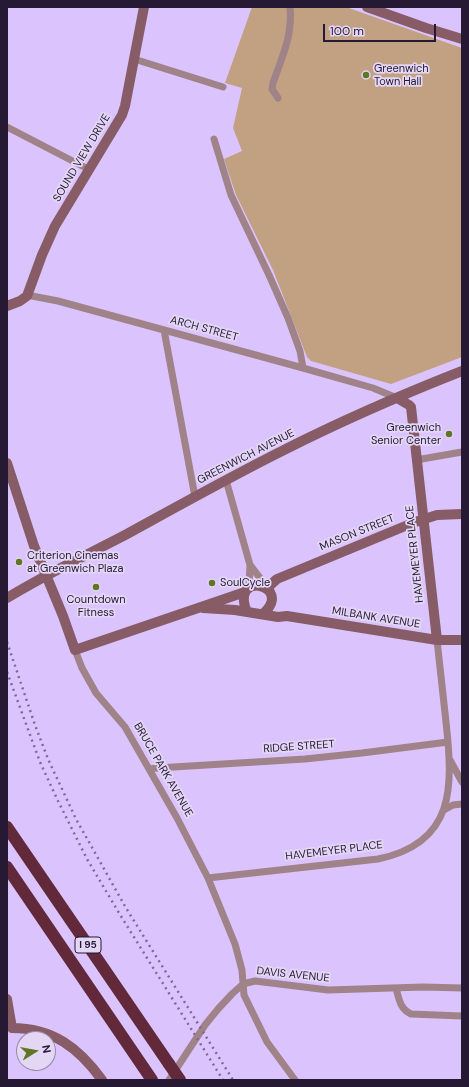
<!DOCTYPE html>
<html>
<head>
<meta charset="utf-8">
<style>
	body { margin:0 }
	#map { position:relative; width:469px; height:1087px; overflow:hidden; background:#dbc4fe; font-family:"DM Sans",sans-serif }
	canvas { display:block }
	.frame { position:absolute; inset:0; border:8px solid #251934; pointer-events:none }
	.north { position:absolute; left:16px; top:1031px; width:40px; height:40px; box-sizing:border-box; background:#e3d7f5; border:1px solid #978ba8; border-radius:50%; rotate:79deg; font-size:11px; font-weight:700; line-height:16px; text-align:center; color:#251934 }
	.north::after { content:''; display:block; margin:auto; width:14px; height:18px; background:#607525; clip-path:polygon(50% 0,100% 100%,50% 72%,0 100%) }
	.scale { position:absolute; left:323px; top:24px; width:113px; height:18px; box-sizing:border-box; border:2px solid #251934; border-top:0; padding-left:5px; font-size:12px; line-height:14px; white-space:nowrap; color:#251934; -webkit-text-stroke:3px #e3d7f5; paint-order:stroke }
</style>
</head>
<body>
<div id="map">
<canvas width="469" height="1087"></canvas>
<div class="frame"></div>
<div class="north">N</div>
<div class="scale">100 m</div>
</div>
<script>
const ctx = document.querySelector('canvas').getContext('2d');
ctx.lineJoin = 'round';
function paint(path, color) { ctx.fillStyle = color; ctx.fill(path, 'evenodd'); }
function stroke(path, color, width, dash) { ctx.strokeStyle = color; ctx.lineWidth = width; ctx.lineCap = dash ? 'butt' : 'round'; ctx.setLineDash(dash || []); ctx.stroke(path); }
function label(font, color, halo, rows, align = 'center') {
  ctx.font = font + ' "DM Sans",sans-serif'; ctx.lineWidth = 3.5; ctx.setLineDash([]); ctx.textBaseline = 'middle'; ctx.strokeStyle = halo; ctx.fillStyle = color; for (const [text, x, y, turn = 0] of rows) {
    ctx.save(); ctx.translate(x, y); ctx.rotate((+turn || 0) * Math.PI / 180); ctx.textAlign = isNaN(turn) ? turn : align; if (halo) ctx.strokeText(text, 0, 0); ctx.fillText(text, 0, 0); ctx.restore();
  }
}
const green = new Path2D(`
	M252 7H346L462 48V357L391 384 311 361 307 357 273 270 236 195 224 159 242 151 233 128 242 88 225 83Z`);
const street = new Path2D(`
	M134 59 223 87
	M278 98 272 89 273 83C282 57 293 35 290 7
	M7 127 90 170
	M214 139 231 195 269 275 288 318 300 351 303 368
	M28 293 32 296 58 301 303 368 373 388 397 398
	M164 330 195 497
	M416 460 462 452
	M226 480 250 565 260 578 263 586
	M249 587 250 565
	M75 650 82 668 96 693 125 727 177 818 208 878 235 944 242 970 244 995 267 1042 295 1080
	M450 760 462 782
	M150 769 157 768 305 759 362 753 448 742
	M444 810 453 805 462 804
	M208 878 378 859C456 843 453 786 446 722 443 694 440 667 437 640
	M396 988C399 999 400 1009 411 1014L462 1016
	M169 1080 205 1025 218 1009 232 994 243 984 255 981 328 990 423 987 462 988`);
const secondary = new Path2D(`
	M367 7 426 28 462 39
	M7 306 20 301 27 296 42 255 55 226 122 115 125 106 144 7
	M397 398 409 405 411 407 437 640
	M7 463 34 546 63 616 75 650 245 592
	M267 588 277 579 415 522 437 515 462 514
	M7 598C46 574 87 555 127 534 178 506 230 477 282 451 341 421 401 395 462 371
	M203 608 235 610 278 617 287 616 437 640H462
	M247 612C229 569 295 585 263 614
	M7 999 12 1028C53 1028 79 1048 102 1080`);
const highway = new Path2D(`
	M7 827 169 1064
	M7 867 152 1080`);
const rail = new Path2D(`
	M7 642 35 725 48 759 76 819 126 908 233 1080
	M7 672 40 762 58 801 87 859 119 913 223 1080`);
const highwayBridge = new Path2D(`
	M169 1064 180 1080`);
const markers = [
	[366,75,4,"#607525"],
	[449,434,4,"#607525"],
	[19,562,4,"#607525"],
	[212,583,4,"#607525"],
	[96,587,4,"#607525"]
];
const shields = [
	[88,945,26]
];
const shieldNames = [
	["I 95",88,945]
];
const poiNames = [
	["Greenwich",374,69],
	["Town Hall",374,82],
	["Greenwich",441,428,"right"],
	["Senior Center",441,441,"right"],
	["Criterion Cinemas",27,556],
	["at Greenwich Plaza",27,569],
	["SoulCycle",220,583],
	["Countdown",96,600,"center"],
	["Fitness",96,613,"center"]
];
const streetNames = [
	["SOUND VIEW DRIVE",82,158,-59],
	["ARCH STREET",204,329,15],
	["GREENWICH AVENUE",246,457,-27],
	["MASON STREET",357,533,-22],
	["HAVEMEYER PLACE",415,554,-96],
	["MILBANK AVENUE",376,618,9],
	["RIDGE STREET",299,747,-4],
	["BRUCE PARK AVENUE",163,770,60],
	["HAVEMEYER PLACE",334,851,-7],
	["DAVIS AVENUE",293,975,6]
];
paint(green, '#c2a082');
stroke(street, '#a08289', 7);
stroke(secondary, '#875c67', 10);
stroke(highway, '#62293b', 12);
stroke(rail, '#7d6b95', 2.5, [2, 4]);
stroke(highwayBridge, '#62293b', 12);
for (const [x, y, r, color] of markers) { const dot = new Path2D(); dot.arc(x, y, r, 0, 2 * Math.PI); ctx.fillStyle = color; ctx.fill(dot); stroke(dot, '#e3d7f5', 1.5); }
for (const [x, y, w] of shields) { const box = new Path2D(); box.roundRect(x - w / 2, y - 8, w, 16, 3); ctx.fillStyle = '#e3d7f5'; ctx.fill(box); stroke(box, '#251934', 1); }
label('bold 10px', '#251934', null, shieldNames);
label('11px', '#251934', '#e3d7f5', poiNames, 'left');
label('11px', '#251934', '#e3d7f5', streetNames);
</script>
</body>
</html>
